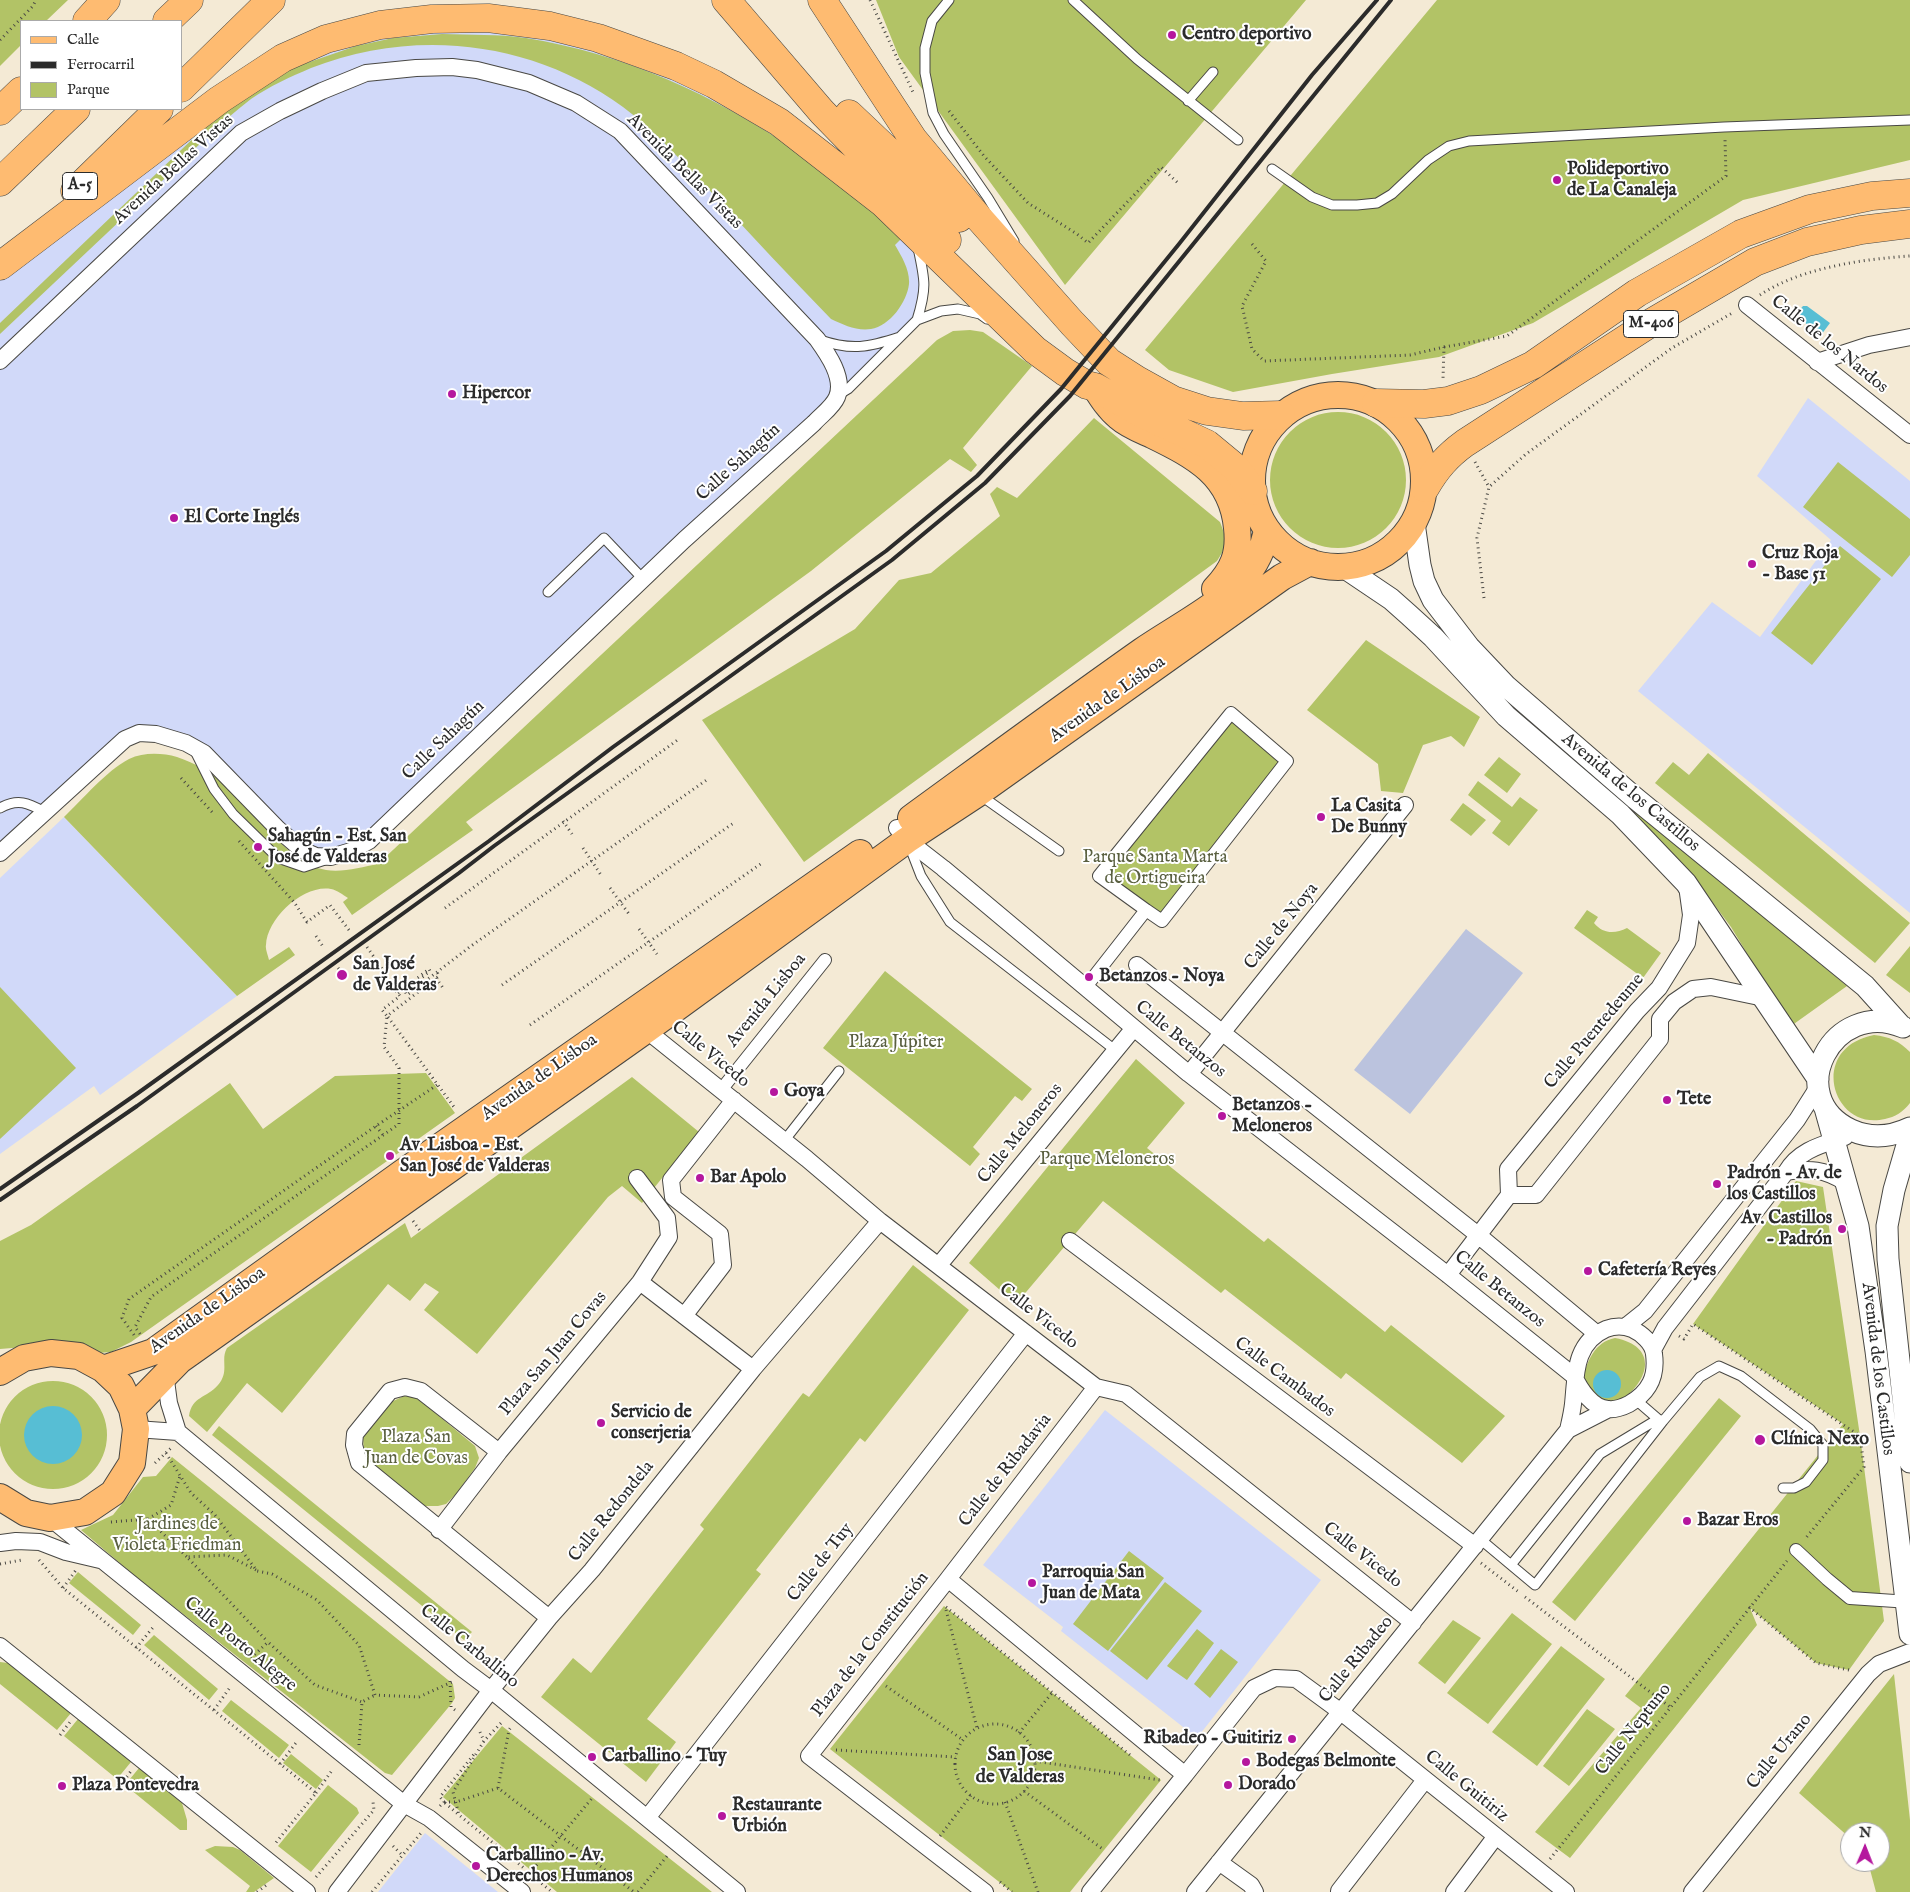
<!DOCTYPE html>
<html>
<head>
<meta charset="utf-8">
<style>
	body { margin:0 }
	#map { position:relative; width:1910px; height:1892px; overflow:hidden; background:#f4ead5; font-family:"IM FELL English",serif }
	canvas { display:block }
	.legend { position:absolute; left:20px; top:20px; width:162px; height:90px; box-sizing:border-box; background:#fff; border:1px solid #aaa; margin:0; padding:6px 9px; list-style:none; font-size:15px; color:#2b2b2b }
	.legend li { display:flex; align-items:center; gap:10px; height:25px }
	.legend b { width:25px; border:1px solid #aaa }
	.north { position:absolute; left:1840px; top:1822px; width:50px; height:50px; box-sizing:border-box; background:#fff; border:1px solid #aaa; border-radius:50%; rotate:1deg; font-size:14px; font-weight:700; line-height:20px; text-align:center; color:#2b2b2b }
	.north::after { content:''; display:block; margin:auto; width:18px; height:22px; background:#b5179e; clip-path:polygon(50% 0,100% 100%,50% 72%,0 100%) }
</style>
</head>
<body>
<div id="map">
<canvas width="1910" height="1892"></canvas>
<ul class="legend">
<li><b style="height:6px;background:#febb71"></b>Calle</li>
<li><b style="height:6px;background:#2b2b2b"></b>Ferrocarril</li>
<li><b style="height:14px;background:#b2c366"></b>Parque</li>
</ul>
<div class="north">N</div>
</div>
<script>
const ctx = document.querySelector('canvas').getContext('2d');
ctx.lineJoin = 'round';
function paint(path, color) { ctx.fillStyle = color; ctx.fill(path, 'evenodd'); }
function stroke(path, color, width, dash) { ctx.strokeStyle = color; ctx.lineWidth = width; ctx.lineCap = dash ? 'butt' : 'round'; ctx.setLineDash(dash || []); ctx.stroke(path); }
function label(font, color, halo, rows, align = 'center') {
  ctx.font = font + ' "IM FELL English",serif'; ctx.lineWidth = 4; ctx.setLineDash([]); ctx.textBaseline = 'middle'; ctx.strokeStyle = halo; ctx.fillStyle = color; for (const [text, x, y, turn = 0] of rows) {
    ctx.save(); ctx.translate(x, y); ctx.rotate((+turn || 0) * Math.PI / 180); ctx.textAlign = isNaN(turn) ? turn : align; if (halo) ctx.strokeText(text, 0, 0); ctx.fillText(text, 0, 0); ctx.restore();
  }
}
const built = new Path2D(`
	M488 18 676 66 901 221 925 277 917 320 369 841 316 856 204 753 139 733 0 853V266L283 58Z
	M1808 398 1910 481V913L1638 691 1712 602 1760 637 1831 540 1757 476Z
	M64 817 237 996 100 1095 94 1086 0 1154V878Z
	M1105 1410 1321 1580 1197 1738 1061 1631 1063 1627 983 1565Z
	M425 1833 498 1892H378Z`);
const industrial = new Path2D(`
	M1466 929 1523 973 1410 1114 1354 1070Z`);
const green = new Path2D(`
	M0 0H68L46 21H21V45L0 66Z
	M876 0H1306L1065 285 899 57Z
	M1437 0H1910V160L1743 200 1533 323 1439 357 1332 374 1233 392 1169 370 1145 350Z
	M442 34C470 35 498 34 526 38 625 54 714 95 797 151 810 159 823 167 835 176 859 195 881 217 903 237L895 245C902 257 910 270 909 284 907 302 890 326 871 329 856 331 844 325 831 319 791 278 752 236 713 194 684 164 657 132 623 107 533 41 415 27 311 68 290 77 270 86 251 99 218 124 189 155 159 184 106 234 53 284 0 334V323L203 129 244 96 295 67 356 46 393 38Z
	M970 330 983 332 1032 366 963 448 977 465 971 472 950 459 811 571 466 822 473 830 470 832 352 915 343 902 348 898C343 895 337 890 331 889 304 884 267 918 266 945 265 949 268 955 269 960L289 947 295 955 237 996 64 817C83 799 106 771 129 759 144 752 162 753 177 757 195 763 212 773 226 785 255 810 286 863 326 870 342 873 362 867 378 864L937 340 953 331Z
	M1270 480a68 68 0 1 1 136 0a68 68 0 1 1-136 0Z
	M1094 418 1220 522C1227 539 1227 546 1217 561L804 862 702 720 855 629 899 580 931 573 1000 516 990 494 997 487 1017 498Z
	M1838 462 1910 519V555L1892 577 1803 507Z
	M1840 546 1881 579 1812 665 1771 633Z
	M1366 640 1480 717 1464 747 1451 736 1423 745 1403 793 1381 791 1378 764 1307 710Z
	M1232 711 1288 761 1162 922 1099 876Z
	M1708 753 1910 923 1875 963 1655 783 1673 762 1689 775Z
	M1499 757 1521 774 1507 793 1484 775Z
	M1478 781 1512 807 1520 797 1538 810 1509 846 1492 833 1501 821 1468 795Z
	M1463 803 1486 820 1471 836 1450 820Z
	M1634 810 1847 986 1791 1026 1731 927 1695 879 1630 813Z
	M1587 910 1598 917 1594 923C1603 934 1615 934 1627 928L1661 953 1643 978 1574 928Z
	M1910 946V993L1886 975Z
	M885 971 1032 1089 1022 1101 1015 1096 973 1147 980 1154 970 1166 823 1048Z
	M0 987 76 1068 0 1139Z
	M1874 1035C1890 1037 1899 1041 1910 1052V1103C1903 1112 1895 1117 1885 1119 1832 1132 1807 1048 1874 1035Z
	M1136 1059 1185 1103 1147 1148 1264 1242 1268 1238 1385 1332 1391 1325 1505 1416 1462 1463 1346 1373 1341 1379 1225 1289 1221 1293 1103 1201 1016 1304 969 1263Z
	M426 1073 455 1113 131 1342 111 1352 98 1353 36 1346 0 1349V1241L31 1225 230 1083 263 1129 335 1076Z
	M632 1077 699 1132 642 1203 622 1186 608 1197 477 1354 424 1310 439 1292 425 1283 410 1301 388 1284 282 1413 247 1383 207 1432 189 1416C192 1396 207 1398 218 1385 230 1371 220 1360 227 1348L405 1223 411 1238Z
	M1796 1181 1823 1187 1860 1436 1884 1621 1849 1670 1816 1663 1750 1608 1757 1625 1570 1858 1535 1832 1641 1708 1625 1696 1843 1424 1693 1324Z
	M913 1265 969 1310 865 1442 860 1438 756 1570 761 1574 647 1719 676 1742 646 1782 541 1697 573 1658 591 1673 704 1529 700 1525 803 1393 809 1397Z
	M1615 1338C1661 1347 1648 1384 1617 1403L1596 1399 1582 1381C1587 1362 1594 1342 1615 1338Z
	M-1 1435a54 54 0 1 1 108 0a54 54 0 1 1-108 0Z
	M404 1396 416 1397 475 1446 479 1458 475 1468 456 1494 446 1504 438 1506H425L368 1461 364 1454 363 1437 389 1403Z
	M1719 1398 1741 1416 1575 1621 1552 1602Z
	M219 1426 472 1632 464 1640 212 1435Z
	M172 1457 453 1684 455 1698 452 1703 392 1775 385 1773 135 1576 81 1530 113 1515 143 1477 156 1476Z
	M1129 1551 1164 1578 1108 1651 1073 1624Z
	M78 1572 141 1625 133 1635 69 1583Z
	M1165 1582 1202 1611 1147 1680 1110 1651Z
	M944 1606 1161 1780 1070 1892H1012L830 1749Z
	M1512 1613 1552 1644 1488 1724 1447 1693Z
	M1453 1620 1481 1638 1445 1684 1418 1663Z
	M1197 1629 1214 1643 1187 1680 1167 1666Z
	M154 1635 218 1689 209 1700 144 1645Z
	M1561 1646 1605 1679 1537 1766 1492 1732Z
	M1221 1649 1238 1662 1210 1698 1194 1684Z
	M0 1662 8 1663 13 1666 71 1713 57 1730 0 1684Z
	M1894 1674 1910 1820V1892H1876L1868 1862H1880V1832H1850V1838L1799 1793Z
	M231 1700 289 1745 279 1758 222 1711Z
	M1587 1709 1615 1729 1569 1786 1543 1766Z
	M78 1719 131 1762 117 1779 64 1736Z
	M502 1726 712 1892H557L443 1797Z
	M291 1754 323 1780 316 1789 283 1763Z
	M139 1768 182 1803 187 1820V1830H180L125 1785Z
	M328 1785 357 1808 359 1813 311 1872 278 1846Z
	M215 1846 233 1847 240 1850 274 1878 254 1892H246L250 1886 205 1850Z`);
const water = new Path2D(`
	M1803 306H1807L1830 323 1821 335 1795 315Z
	M1593 1384a14 14 0 1 1 28 0a14 14 0 1 1-28 0Z
	M24 1435a29 29 0 1 1 58 0a29 29 0 1 1-58 0Z`);
const path = new Path2D(`
	M870 0 913 92
	M0 40 33 6 36 0
	M949 111 984 156 1028 203 1077 234 1088 243 1161 167 1179 184
	M1252 244 1266 261 1242 306 1252 349 1264 361 1410 355 1444 347 1443 379
	M1760 295C1800 268 1863 259 1910 256
	M1444 347 1507 336 1726 176 1725 139
	M1475 462 1489 487
	M1484 598 1477 538 1489 487 1526 454 1672 348 1734 312
	M181 778 213 813
	M563 821 572 834
	M239 841 294 902 307 922 330 905 349 930
	M583 848 601 875
	M610 888 629 914
	M445 908 679 739
	M639 929 657 954
	M316 936 324 948
	M367 947 383 970
	M338 968 346 978
	M436 978 443 988
	M502 985 735 822
	M396 991 400 996 382 1010 387 1016 439 976 437 972
	M398 993 429 969 430 971 405 991 407 995 471 946 708 779
	M388 1017 454 1107
	M530 1025 762 863
	M376 1126 383 1135
	M413 1221 421 1232
	M140 1334 135 1327 151 1297 399 1124V1068L384 1047 387 1016
	M134 1335 122 1318 129 1299 376 1126 437 1085
	M1679 1336 1684 1339 1693 1324 1860 1436 1864 1467 1805 1539
	M166 1453 191 1493 215 1515 257 1571 272 1574 317 1600 359 1645 375 1695 419 1697 452 1682
	M155 1463 171 1448
	M148 1519 171 1505 180 1476
	M111 1522 148 1519 187 1557
	M39 1560 63 1588 316 1793 274 1845
	M1481 1563 1520 1593
	M0 1564 22 1560
	M256 1570 227 1555 187 1557 268 1642
	M63 1588 76 1570
	M1525 1597 1670 1707
	M946 1607 1130 1755
	M1749 1607 1816 1663 1849 1670
	M946 1610 977 1728
	M136 1648 155 1625
	M251 1658 268 1642 315 1685 362 1702
	M450 1681 451 1707 455 1710
	M886 1686 963 1740
	M214 1710 231 1686
	M955 1764a40 40 0 1 1 80 0a40 40 0 1 1-80 0Z
	M480 1732 484 1741 453 1792 459 1815 525 1869
	M1019 1733 1052 1693
	M60 1735 70 1722
	M483 1742 501 1723 503 1725
	M359 1745 362 1702 375 1695
	M836 1750 956 1757
	M1035 1761 1160 1780
	M280 1764 298 1740
	M121 1785 131 1771
	M498 1788 509 1730 511 1727
	M1024 1791 1104 1850
	M316 1793 333 1769
	M444 1802H456L498 1788 634 1892
	M1005 1802 1038 1892
	M445 1803 459 1815
	M440 1806 444 1802 440 1797 475 1753
	M940 1836 971 1795
	M393 1846 402 1855
	M1550 1859 1787 1561
	M530 1873 593 1797
	M316 1877 374 1810 373 1802
	M534 1877 552 1892
	M1000 1882 1012 1892
	M257 1892 268 1884
	M372 1892 421 1833
	M638 1892 667 1856`);
const service = new Path2D(`
	M949 0 932 21 925 48V73L933 113 944 134 988 198 1014 241
	M1073 0 1137 59 1238 140
	M1188 101 1213 72
	M1272 169 1312 197 1332 205H1357L1377 203 1392 194 1428 160 1449 146 1469 141 1724 127 1910 120
	M917 320C927 288 925 280 918 248
	M820 340C852 351 869 347 900 337
	M838 395 848 389 917 320 941 311 958 309 980 314 987 319
	M548 592 604 538 643 579
	M195 751 214 789 233 814 278 858 304 867 325 860
	M980 795 1059 851
	M0 808C18 798 28 803 45 812
	M909 845 921 876 950 922 1115 1050
	M784 1141 839 1071
	M1636 1400 1658 1419
	M1663 1421 1700 1377 1719 1366 1741 1376 1810 1429 1823 1445V1460L1806 1482 1794 1488H1783
	M1480 1539 1535 1585 1663 1421 1658 1419 1600 1454 1511 1565`);
const pedestrian = new Path2D(`
	M1085 988 1146 910 1162 921 1287 761 1231 713 1099 876 1146 910
	M721 1090 825 960
	M1796 1550 1827 1579 1850 1598 1910 1602`);
const minor = new Path2D(`
	M1747 305 1910 435
	M0 361 241 133 280 111 322 91 366 73 416 68 452 67 477 70 529 83 576 103 620 131 817 339C827 353 845 378 837 397 833 407 821 415 814 423L684 540 369 841 351 851 331 857 316 856 302 850 278 829 204 753 186 743 156 734 139 733 125 739 0 853
	M1817 362 1869 345 1910 337
	M897 828 907 840 943 868 1189 1074 1448 1275 1574 1376C1580 1389 1592 1408 1608 1409 1615 1410 1623 1407 1629 1404 1650 1392 1657 1376 1654 1354 1653 1343 1641 1333 1632 1329 1624 1326 1614 1326 1606 1329 1574 1343 1576 1375 1573 1404 1572 1413 1570 1421 1568 1430
	M1687 886 1691 915 1687 943 1659 988 1637 1011 1508 1169 1509 1195H1536L1660 1039V1019L1674 1002 1693 989 1711 987 1764 998
	M1137 965 1478 1235 1597 1334
	M646 1030 807 1159 880 1221 1096 1387 1126 1394 1413 1623
	M1189 1074 1405 805
	M1786 1172C1811 1168 1823 1169 1845 1182
	M1070 1241 1475 1546
	M939 1265 1134 1028
	M1448 1275 1509 1195
	M640 1282 753 1369
	M684 1316 723 1265 720 1234 673 1197 671 1180 734 1100
	M1625 1327 1645 1311 1797 1120 1818 1087
	M1653 1350 1665 1328 1786 1172C1799 1150 1821 1145 1845 1137
	M165 1373 169 1403 178 1432 463 1669 491 1690 737 1892
	M136 1429 178 1432
	M499 1452 421 1391 405 1387 390 1391 355 1434 354 1445 359 1463 549 1618
	M50 1518 404 1804 429 1818 522 1892
	M439 1530 499 1452 640 1282 669 1237 667 1218 637 1178
	M0 1543 16 1541 40 1542 66 1552 100 1560
	M948 1579 1096 1387
	M0 1646 307 1892
	M1185 1775 1254 1688 1275 1678 1296 1679 1341 1712 1566 1892
	M647 1818 1026 1333
	M1219 1862 1251 1885 1255 1892
	M1339 1891 1425 1780
	M337 1892 491 1690 549 1618 592 1570 753 1369 880 1221
	M985 1892 809 1756 948 1579 1185 1775 1090 1892
	M1195 1892 1568 1430 1607 1410
	M1454 1892 1496 1836
	M1692 1892 1868 1674 1879 1664 1910 1652`);
const tertiary = new Path2D(`
	M1414 523 1420 565 1424 581 1433 600 1469 647 1506 686 1635 798 1865 986 1901 1026
	M1342 566 1391 599 1409 615 1433 637 1506 716 1620 814 1686 883 1818 1079
	M1903 1027C1833 997 1781 1097 1851 1130 1871 1139 1891 1137 1910 1128
	M1825 1108 1858 1226 1876 1351 1910 1634
	M1910 1135 1894 1190 1887 1226 1888 1259 1910 1462`);
const primary = new Path2D(`
	M1095 387C1102 398 1109 409 1119 417 1128 425 1141 430 1152 435 1195 456 1232 475 1237 528 1240 554 1233 570 1215 589
	M1252 481a86 86 0 1 1 172 0a86 86 0 1 1-172 0Z
	M911 818C988 762 1064 706 1142 651 1174 629 1219 606 1244 578 1257 563 1263 549 1267 531
	M103 1369 153 1352 402 1173 860 853
	M0 1372 24 1358 51 1353 79 1356 103 1369 121 1386 132 1409 136 1429 132 1463 113 1493 85 1512 50 1518 26 1513 0 1497
	M132 1409 180 1360 646 1030 907 840 977 794 1282 577 1310 562`);
const trunk = new Path2D(`
	M1376 403 1424 404 1448 401 1481 390 1533 365 1637 293 1741 234 1810 209 1872 196 1910 193
	M1425 488C1436 469 1447 456 1465 443L1649 324 1755 262 1807 242 1861 230 1910 224`);
const motorway = new Path2D(`
	M726 0 822 112 947 240
	M822 0 913 139 978 217 1072 323 1109 362 1137 380 1173 400 1207 411 1243 416 1281 415
	M87 21 106 0
	M167 21 189 0
	M181 88 271 0
	M0 111 21 91
	M849 114 959 218
	M0 182 76 109
	M75 191 159 109
	M0 266 219 100 283 58 326 39 380 25 432 19 488 18 550 26 598 38 676 66 714 84 779 122 883 203 1035 350 1065 372 1087 385 1095 387 1141 413 1207 444 1236 468 1253 491`);
const rail = new Path2D(`
	M0 1189 138 1093 489 841 613 747 886 551 977 476 1061 389 1179 244 1312 75 1377 0
	M0 1200 137 1106 459 873 494 846 892 560 985 483 1070 396 1391 0`);
const markers = [
	[1172,35,5,"#b5179e"],
	[1557,180,5,"#b5179e"],
	[452,394,5,"#b5179e"],
	[174,518,5,"#b5179e"],
	[1752,564,5,"#b5179e"],
	[1321,817,5,"#b5179e"],
	[258,847,5,"#b5179e"],
	[342,975,6,"#b5179e"],
	[1089,977,5,"#b5179e"],
	[774,1092,5,"#b5179e"],
	[1667,1100,5,"#b5179e"],
	[1222,1116,5,"#b5179e"],
	[390,1156,5,"#b5179e"],
	[700,1178,5,"#b5179e"],
	[1717,1184,5,"#b5179e"],
	[1842,1229,5,"#b5179e"],
	[1588,1271,5,"#b5179e"],
	[601,1423,5,"#b5179e"],
	[1760,1440,6,"#b5179e"],
	[1687,1521,5,"#b5179e"],
	[1032,1583,5,"#b5179e"],
	[1292,1739,5,"#b5179e"],
	[592,1757,5,"#b5179e"],
	[1246,1762,5,"#b5179e"],
	[1228,1785,5,"#b5179e"],
	[62,1786,5,"#b5179e"],
	[722,1816,5,"#b5179e"],
	[476,1866,5,"#b5179e"]
];
const shields = [
	[80,186,35],
	[1651,324,55]
];
const shieldNames = [
	["A-5",80,186],
	["M-406",1651,324]
];
const poiNames = [
	["Centro deportivo",1182,35],
	["Polideportivo",1567,170],
	["de La Canaleja",1567,191],
	["Hipercor",462,394],
	["El Corte Inglés",184,518],
	["Cruz Roja",1762,554],
	["- Base 51",1762,575],
	["La Casita",1331,807],
	["De Bunny",1331,828],
	["Sahagún - Est. San",268,837],
	["José de Valderas",268,858],
	["San José",353,965],
	["de Valderas",353,986],
	["Betanzos - Noya",1099,977],
	["Goya",784,1092],
	["Tete",1677,1100],
	["Betanzos -",1232,1106],
	["Meloneros",1232,1127],
	["Av. Lisboa - Est.",400,1146],
	["San José de Valderas",400,1167],
	["Padrón - Av. de",1727,1174],
	["los Castillos",1727,1195],
	["Bar Apolo",710,1178],
	["Av. Castillos",1832,1219,"right"],
	["- Padrón",1832,1240,"right"],
	["Cafetería Reyes",1598,1271],
	["Servicio de",611,1413],
	["conserjeria",611,1434],
	["Clínica Nexo",1771,1440],
	["Bazar Eros",1697,1521],
	["Parroquia San",1042,1573],
	["Juan de Mata",1042,1594],
	["Ribadeo - Guitiriz",1282,1739,"right"],
	["Carballino - Tuy",602,1757],
	["Bodegas Belmonte",1256,1762],
	["Dorado",1238,1785],
	["Plaza Pontevedra",72,1786],
	["Restaurante",732,1806],
	["Urbión",732,1827],
	["Carballino - Av.",486,1856],
	["Derechos Humanos",486,1877]
];
const streetNames = [
	["Avenida Bellas Vistas",174,170,-42],
	["Avenida Bellas Vistas",684,172,45],
	["Calle de los Nardos",1829,345,39],
	["Calle Sahagún",739,463,-42],
	["Avenida de Lisboa",1108,700,-35],
	["Calle Sahagún",444,741,-44],
	["Avenida de los Castillos",1630,793,40],
	["Calle de Noya",1282,927,-51],
	["Avenida Lisboa",767,1001,-51],
	["Calle Puentedeume",1595,1032,-50],
	["Calle Betanzos",1180,1040,39],
	["Calle Vicedo",710,1055,39],
	["Avenida de Lisboa",540,1078,-35],
	["Calle Meloneros",1021,1134,-51],
	["Calle Betanzos",1499,1290,39],
	["Avenida de Lisboa",208,1311,-35],
	["Calle Vicedo",1038,1317,38],
	["Plaza San Juan Covas",554,1354,-50],
	["Avenida de los Castillos",1877,1369,83],
	["Calle Cambados",1284,1378,37],
	["Calle de Ribadavia",1006,1471,-52],
	["Calle Redondela",612,1512,-51],
	["Calle Vicedo",1362,1556,38],
	["Calle de Tuy",821,1563,-52],
	["Calle Porto Alegre",240,1645,39],
	["Plaza de la Constitución",871,1645,-52],
	["Calle Carballino",469,1647,39],
	["Calle Ribadeo",1357,1660,-51],
	["Calle Neptuno",1634,1730,-52],
	["Calle Urano",1780,1752,-51],
	["Calle Guitiriz",1466,1787,39]
];
const parkNames = [
	["Parque Santa Marta",1155,858],
	["de Ortigueira",1155,879],
	["Plaza Júpiter",896,1043],
	["Parque Meloneros",1107,1160],
	["Plaza San",416,1438],
	["Juan de Covas",416,1459],
	["Jardines de",177,1525],
	["Violeta Friedman",177,1546]
];
const neighbourhoodNames = [
	["San Jose",1020,1756],
	["de Valderas",1020,1778]
];
paint(built, '#d1d9f9');
paint(industrial, '#bbc3de');
paint(green, '#b2c366');
paint(water, '#57bed4');
stroke(service, '#494844', 11);
stroke(pedestrian, '#494844', 14);
stroke(minor, '#494844', 18);
stroke(tertiary, '#494844', 23);
stroke(primary, '#494844', 28);
stroke(trunk, '#494844', 29);
stroke(motorway, '#494844', 29);
stroke(path, '#494844', 3, [1, 4]);
stroke(service, '#fff', 9);
stroke(pedestrian, '#fff', 12);
stroke(minor, '#fff', 16);
stroke(tertiary, '#fff', 21);
stroke(primary, '#febb71', 26);
stroke(trunk, '#febb71', 28);
stroke(motorway, '#febb71', 28);
stroke(rail, '#2b2b2b', 4);
for (const [x, y, r, color] of markers) { const dot = new Path2D(); dot.arc(x, y, r, 0, 2 * Math.PI); ctx.fillStyle = color; ctx.fill(dot); stroke(dot, '#fff', 2); }
for (const [x, y, w] of shields) { const box = new Path2D(); box.roundRect(x - w / 2, y - 13.5, w, 27, 4); ctx.fillStyle = '#fff'; ctx.fill(box); stroke(box, '#2b2b2b', 1); }
label('bold 16px', '#2b2b2b', null, shieldNames);
label('bold 18px', '#2b2b2b', '#fff', poiNames, 'left');
label('18px', '#2b2b2b', '#fff', streetNames);
label('18px', '#5a6040', '#fff', parkNames);
label('bold 19px', '#2b2b2b', '#fff', neighbourhoodNames);
</script>
</body>
</html>
